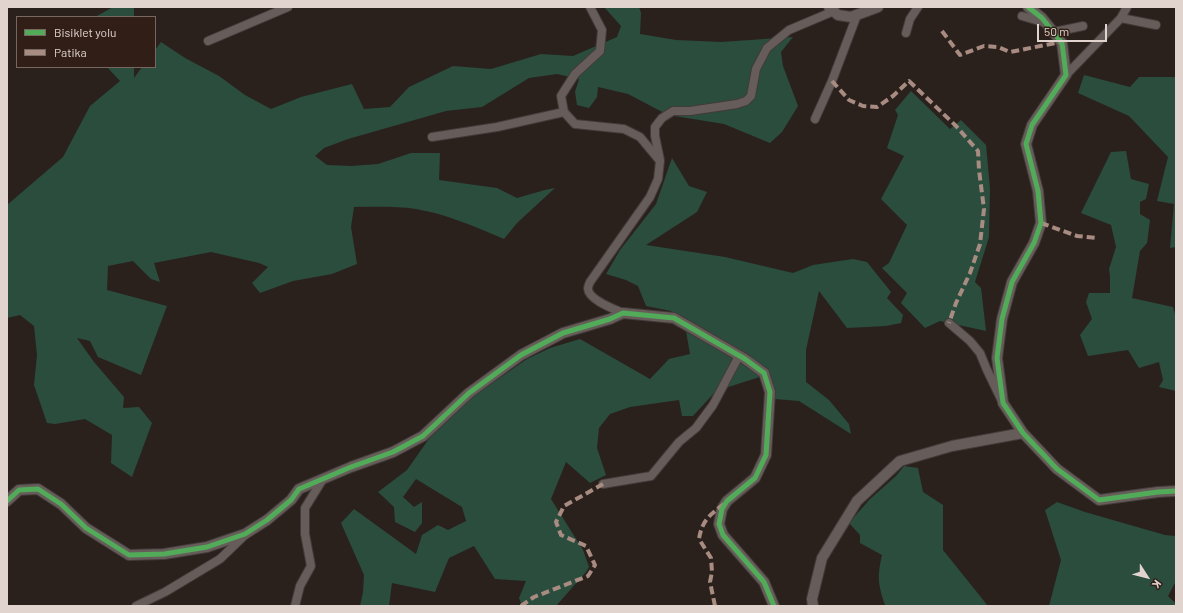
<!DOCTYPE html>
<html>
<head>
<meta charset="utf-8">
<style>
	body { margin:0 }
	#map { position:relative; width:1183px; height:613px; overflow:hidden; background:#2a211d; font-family:Barlow,sans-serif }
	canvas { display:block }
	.frame { position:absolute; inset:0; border:8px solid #e1d4cf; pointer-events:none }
	.legend { position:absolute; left:16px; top:16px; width:140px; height:52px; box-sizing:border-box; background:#301e17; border:1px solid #776761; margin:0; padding:5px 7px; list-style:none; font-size:12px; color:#e1d4cf }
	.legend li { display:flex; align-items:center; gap:8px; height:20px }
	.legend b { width:20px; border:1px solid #776761 }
	.north { position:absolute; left:1127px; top:557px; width:40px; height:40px; -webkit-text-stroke:3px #301e17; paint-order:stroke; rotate:126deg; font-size:11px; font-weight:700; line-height:16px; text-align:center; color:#e1d4cf }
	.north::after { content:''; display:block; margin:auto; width:14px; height:18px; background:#e1d4cf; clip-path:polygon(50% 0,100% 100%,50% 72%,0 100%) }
	.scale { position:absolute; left:1037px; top:24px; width:70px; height:18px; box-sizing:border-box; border:2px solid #e1d4cf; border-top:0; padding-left:5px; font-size:12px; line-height:14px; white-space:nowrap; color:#e1d4cf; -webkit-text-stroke:3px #301e17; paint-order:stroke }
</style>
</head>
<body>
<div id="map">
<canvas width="1183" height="613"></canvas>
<div class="frame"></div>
<ul class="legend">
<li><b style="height:5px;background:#51ab58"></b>Bisiklet yolu</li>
<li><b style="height:5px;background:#a88b81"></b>Patika</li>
</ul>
<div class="north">K</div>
<div class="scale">50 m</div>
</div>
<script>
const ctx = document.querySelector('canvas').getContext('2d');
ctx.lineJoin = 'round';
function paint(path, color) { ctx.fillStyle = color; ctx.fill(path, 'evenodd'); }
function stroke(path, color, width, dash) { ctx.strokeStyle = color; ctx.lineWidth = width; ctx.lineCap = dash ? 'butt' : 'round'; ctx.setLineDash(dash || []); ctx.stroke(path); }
const green = new Path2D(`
	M113 7H134V17H95Z
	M604 7H639L641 13 640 34 676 40 721 42 793 37 781 52 783 66 798 106 782 132 770 143 724 124 668 115 628 94 598 87 597 97 589 108 577 105 575 92 579 79 557 74 529 78 482 107 446 111 348 139 324 148 315 156 327 165 351 166 378 164 411 153H440L439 180 497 188 517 198 545 190 555 188 517 223 504 239C476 227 446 214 416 209 396 206 374 207 354 207L351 227 357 264 332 274 293 281 260 293 252 283 268 267 259 263 211 252 154 263 160 282 151 279 133 261 108 266 107 290 167 306 141 375 98 357 90 341 77 338 94 362 124 397 123 408 139 407 152 423 132 477 111 463 112 435 85 419 55 424 47 423 34 385 37 355 34 326 20 315 7 318V205L63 157 90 106 120 81 107 67H134V78L142 67H155V50L161 42 185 58 219 76 245 95 271 109 301 97 352 84 364 109 390 107 409 87 453 66 491 69 541 54 573 56 617 37 621 26Z
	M1084 75 1130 87 1139 77H1176V247L1170 248 1174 204 1157 201 1168 157 1129 116 1078 93Z
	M911 91 950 129 961 120 986 145 990 188 989 237 975 282 981 288 986 331 940 321 925 328 901 303 907 293 882 268 889 263 907 225 881 199 904 156 887 148 898 115 895 110Z
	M1126 151 1131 179 1149 184 1146 199 1140 202V214L1150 220 1147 243 1140 251 1132 298 1173 307 1176 318V391L1159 387 1163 380 1159 362 1139 368 1128 350 1088 356 1080 335 1092 319 1086 302 1089 293H1110V276L1109 269 1116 247 1111 225 1081 213 1111 152Z
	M672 158 689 186 707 192 697 212 646 245 725 257 793 273 813 265 853 259 867 262 891 292 887 298 903 315 901 323 886 326 847 328 819 291 806 350V382L829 400 849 424 851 434 799 401 775 399 769 374 716 391 693 416H682L679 400 630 407 610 414 599 428 597 448 606 475 590 483 566 462 551 499 583 550 589 567 586 572 556 606H522L519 598 526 581 495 579 474 546 449 558 435 592 392 583 389 606H360L363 592 364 575 341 523 354 509 416 554 422 535 438 525 448 530 466 521 462 507 416 479 403 497 414 507 422 502V523L415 532 395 522 394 507 378 492 407 470 433 433 472 397 527 359 550 348 580 339 650 379 669 359 690 354 686 331 671 311 646 306 638 286 626 280 606 274 620 250 656 204Z
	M904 466 918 468 923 492 943 505V550L988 606 885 605C878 584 877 577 882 555L860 543V535L849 523 870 499 896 476Z
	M1057 502 1085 512 1165 535 1176 536V581L1168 596 1176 604V606H1049L1061 560 1045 510Z`);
const minor = new Path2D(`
	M590 7 602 30 600 51 575 74 561 96 564 112 575 124 624 129 640 137 660 161 658 179 650 197 590 282C589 284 588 286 588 289 589 300 614 309 623 313
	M1022 16 1046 23
	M1121 18 1156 25
	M1054 32 1083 26
	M906 33 910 19 918 7
	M208 41 288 7
	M1066 75 1121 18 1127 7
	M815 119 832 81 857 15
	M432 137 497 127 564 112
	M660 160 655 136V127L662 118 673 111H690L737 104 746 101 751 96 756 69 767 48 789 30 834 11
	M949 323 970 341 980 353 987 370 1001 399
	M603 484 651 476 679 442 696 428 713 405 739 356
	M136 606 165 592 220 559 245 535
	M295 606 300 586 311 566 305 534V508L323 479`);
const tertiary = new Path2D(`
	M829 7 838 15 851 17 878 7
	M1028 7 1042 18 1062 43 1066 75 1032 125 1026 144 1038 191 1041 223 1034 243 1012 282 1002 319 997 358 1003 403 1023 433 1057 469 1099 500 1158 492 1176 491
	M7 501 19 490 38 489 61 504 86 528 129 555 164 554 207 547 245 534 267 520 291 500 299 489 351 467 393 452 423 436 469 393 521 355 563 333 610 319 623 313 674 318 745 359 764 373 770 392 766 455 755 478 727 501 722 509 719 524 723 535 764 582 774 606
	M813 606 812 599 822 558 857 501 900 461 952 446 1023 433`);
const quiet = new Path2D(`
	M942 31 960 55 984 46 998 47 1010 52 1061 42
	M832 81 849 100 863 106 877 107 893 96 909 81 956 126 978 151 979 170 984 209 980 244 970 273 956 303 949 323
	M1041 223 1077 236 1096 238
	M521 606 534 597 588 576 595 565 586 546 561 535 556 522 564 506 603 484
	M715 606 710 582 712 572 711 558 699 539C702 520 710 515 724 504`);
const cycleway = new Path2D(`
	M1028 7 1042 18 1062 43 1066 75 1032 125 1026 144 1038 191 1041 223 1034 243 1012 282 1002 319 997 358 1003 403 1023 433 1057 469 1099 500 1158 492 1176 491
	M7 501 19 490 38 489 61 504 86 528 129 555 164 554 207 547 245 534 267 520 291 500 299 489 351 467 393 452 423 436 469 393 521 355 563 333 610 319 623 313 674 318 745 359 764 373 770 392 766 455 755 478 727 501 722 509 719 524 723 535 764 582 774 606`);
paint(green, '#2a4d3d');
stroke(minor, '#433b39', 10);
stroke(tertiary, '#433b39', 12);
stroke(minor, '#665d5a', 8);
stroke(tertiary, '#665d5a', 10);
stroke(quiet, '#a88b81', 4, [8, 4]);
stroke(cycleway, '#51ab58', 5);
</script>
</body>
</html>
